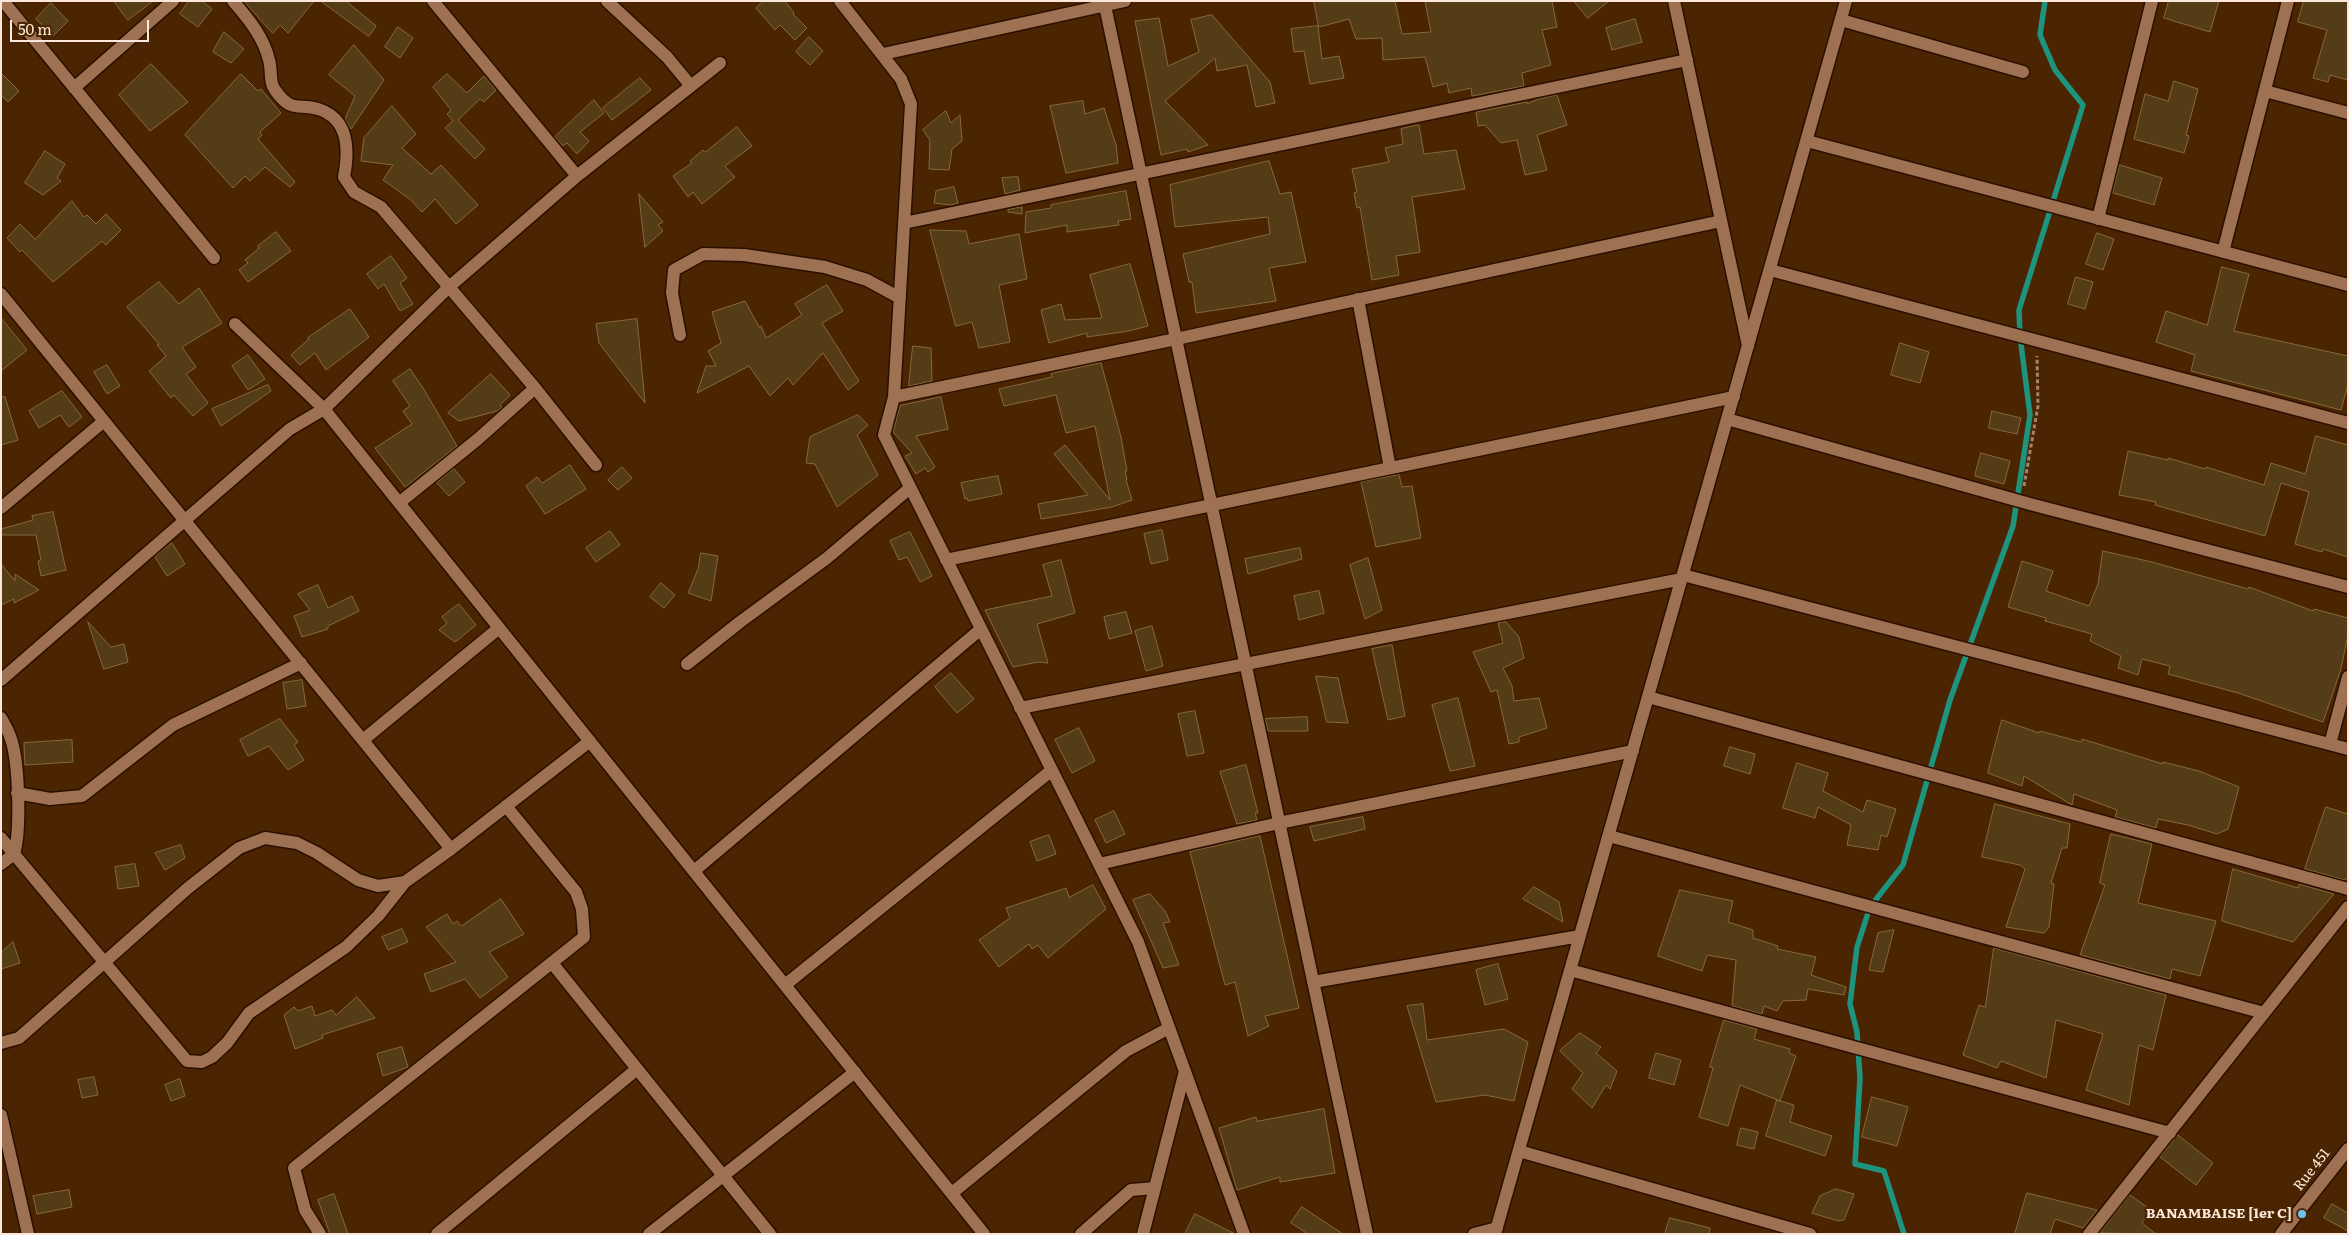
<!DOCTYPE html>
<html>
<head>
<meta charset="utf-8">
<style>
	body { margin:0 }
	#map { position:relative; width:2349px; height:1235px; overflow:hidden; background:#4b2502; font-family:Literata,serif }
	canvas { display:block }
	.frame { position:absolute; inset:0; border:2px solid #fce8da; pointer-events:none }
	.scale { position:absolute; left:10px; top:20px; width:139px; height:22px; box-sizing:border-box; border:2px solid #fce8da; border-top:0; padding-left:6px; font-size:15px; line-height:18px; white-space:nowrap; color:#fce8da; -webkit-text-stroke:4px #4b2502; paint-order:stroke }
</style>
</head>
<body>
<div id="map">
<canvas width="2349" height="1235"></canvas>
<div class="frame"></div>
<div class="scale">50 m</div>
</div>
<script>
const ctx = document.querySelector('canvas').getContext('2d');
ctx.lineJoin = 'round';
function stroke(path, color, width, dash) { ctx.strokeStyle = color; ctx.lineWidth = width; ctx.lineCap = dash ? 'butt' : 'round'; ctx.setLineDash(dash || []); ctx.stroke(path); }
function paint(path, color) { ctx.fillStyle = color; ctx.fill(path, 'evenodd'); }
function label(font, color, halo, rows, align = 'center') {
  ctx.font = font + ' Literata,serif'; ctx.lineWidth = 4.5; ctx.setLineDash([]); ctx.textBaseline = 'middle'; ctx.strokeStyle = halo; ctx.fillStyle = color; for (const [text, x, y, turn = 0] of rows) {
    ctx.save(); ctx.translate(x, y); ctx.rotate((+turn || 0) * Math.PI / 180); ctx.textAlign = isNaN(turn) ? turn : align; if (halo) ctx.strokeText(text, 0, 0); ctx.fillText(text, 0, 0); ctx.restore();
  }
}
const stream = new Path2D(`
	M1904 1234 1884 1171 1855 1164 1860 1078 1857 1032 1850 1004 1857 947 1870 907 1903 865 1950 700 2013 526 2030 415 2020 336 2019 310 2083 105 2055 70 2040 35 2045 1`);
const building = new Path2D(`
	M114 1H153L128 20Z
	M189 1H202L212 9 198 27 180 14Z
	M244 1H314L288 33 280 25 273 33Z
	M321 1H346L376 26 369 36Z
	M764 1H785L794 13 793 14 807 28 795 40 780 25 775 30 756 8Z
	M1314 1H1395L1402 34 1431 32 1425 1H1552L1557 27 1542 30 1551 65 1522 73 1524 86 1472 96 1471 88 1449 93 1447 83 1433 87 1425 57 1383 60 1382 38 1356 39 1349 19 1319 27Z
	M1574 1H1609L1588 18Z
	M2169 1H2219L2210 32 2164 18Z
	M2304 1H2348V80L2330 75 2328 82 2313 78 2327 30 2298 22Z
	M51 3 68 21 53 36 36 19Z
	M1212 15 1270 82 1275 103 1256 107 1247 65 1217 71 1215 58 1165 101 1208 145 1188 152 1187 149 1161 155 1135 21 1159 18 1168 66 1199 52 1191 20Z
	M1635 19 1642 42 1612 50 1606 28Z
	M1318 26 1322 59 1339 56 1344 78 1310 84 1304 51 1294 52 1291 29Z
	M398 27 413 38 400 58 385 47Z
	M224 32 244 49 231 63 213 52Z
	M809 37 823 51 810 65 796 52Z
	M354 45 384 80 351 129 345 119 355 96 329 75Z
	M151 64 188 102 150 131 119 95Z
	M1 73 19 91 8 102 1 95Z
	M241 74 258 91 261 89 281 113 260 132 262 135 258 139 295 182 290 187 265 167 250 181 245 176 233 188 185 135Z
	M447 74 467 93 484 76 496 90 484 102 480 99 458 120 485 149 475 159 445 128 453 121 447 114 451 110 433 87Z
	M640 78 651 90 612 120 603 108Z
	M2174 81 2198 89 2186 135 2189 136 2184 153 2134 139 2145 94 2168 101Z
	M1557 95 1567 125 1537 135 1547 170 1525 175 1517 140 1501 143 1485 125 1478 126 1476 112 1527 102V104L1536 100Z
	M594 100 604 113 580 132 589 141 577 154 567 143 563 146 555 137Z
	M1083 101 1085 114 1104 108 1116 145 1118 163 1066 173 1050 106Z
	M392 106 416 134 402 148 431 174 441 165 478 205 456 224 435 199 422 212 411 200 383 180 393 165 361 161 364 138Z
	M946 111 951 123 960 115 962 141 952 149 949 170 929 169 930 140 923 130Z
	M1419 125 1424 154 1456 150 1465 189 1412 197 1420 252 1396 256 1399 275 1372 280 1360 207 1357 208 1354 193 1357 192 1352 169 1389 162 1385 148 1403 144 1401 129Z
	M737 127 752 146 725 166 735 177 702 204 693 192 688 197 673 176 692 163 690 161 703 150 705 152Z
	M45 151 65 164 57 178 61 181 43 195 25 183Z
	M1269 161 1280 194 1291 192 1306 262 1269 268 1276 301 1196 313 1192 282H1189L1183 254 1270 234 1268 217 1175 227 1170 185Z
	M2120 165 2162 178 2154 205 2113 193Z
	M1018 177 1020 190 1005 194 1002 178Z
	M954 187 958 203 951 205 934 203 936 191Z
	M1126 191 1131 219 1118 221 1119 225 1067 232V225L1025 233 1026 212 1051 208V205Z
	M639 194 663 222 658 225 663 231 645 247Z
	M72 201 84 217 87 215 96 224 106 214 121 230 106 245 102 241 53 282 22 250 20 252 7 238 20 224 35 239Z
	M1022 207V214L1008 212V210Z
	M930 230 966 231 969 244 1019 234 1027 279 999 285 1010 342 979 348 972 322 956 326Z
	M276 232 291 251 248 282 239 270 248 263 245 260 259 248 258 246Z
	M2097 233 2114 239 2103 270 2086 264Z
	M391 256 407 278 400 283 413 304 400 311 384 284 378 289 367 274Z
	M1130 264 1148 326 1129 331 1087 337V333L1049 343 1041 310 1061 304 1065 320 1102 318 1090 275Z
	M2222 267 2249 274 2234 331 2348 356V384L2341 410 2191 371 2195 355 2156 342 2166 311 2207 325Z
	M2076 277 2093 282 2085 309 2068 304Z
	M159 282 179 304 199 288 222 323 182 347 196 367 186 374 208 403 193 416 174 395 171 398 149 371 166 356 157 345 159 344 127 307Z
	M827 285 843 311 822 323 859 381 848 390 823 353 793 385 788 378 770 396 749 366 697 393 706 366H716L708 351 721 343 712 312 745 301 759 327 761 326 766 338 802 315 795 304Z
	M350 309 369 337 326 370 315 353 300 365 291 355 309 339 308 338Z
	M1 318 27 350 1 371Z
	M637 319 645 403 599 343 596 324Z
	M1900 343 1929 352 1920 383 1891 375Z
	M913 346 931 348 932 381 909 386Z
	M248 355 265 379 248 390 232 366Z
	M1101 363 1121 437 1127 471H1125L1127 479 1126 480 1132 500 1112 507 1041 519 1038 504 1088 495 1054 454 1065 445 1110 500 1095 426 1066 433 1056 395 1004 406 999 389 1052 377 1051 374Z
	M107 365 120 386 107 394 94 372Z
	M410 369 423 388 457 446 405 487 375 448 412 424 403 411 410 406 393 381Z
	M491 374 510 395 500 405 502 407 497 411 459 421 448 413Z
	M268 385 271 391 221 426 212 409Z
	M62 391 82 417 69 427 60 415 39 428 29 411Z
	M5 397 18 440 1 445V398Z
	M941 397 948 429 916 436 935 467 928 472 925 468 916 474 905 456 912 453 893 432 900 406Z
	M1992 411 2021 418 2017 434 1989 428Z
	M858 415 868 425 857 435 878 475 837 507 815 464 806 463 810 437Z
	M2316 436 2348 445V557L2323 549 2322 552 2295 544 2309 492 2281 483 2265 536 2155 505 2156 502 2119 495 2128 451 2168 460V458L2205 469 2206 467 2264 485 2271 463 2305 474Z
	M1981 453 2010 461 2004 484 1975 476Z
	M570 465 586 489 545 514 526 486 537 477 542 483Z
	M622 467 632 478 618 490 608 480Z
	M454 469 465 482 449 496 437 483Z
	M1399 475 1402 487 1412 486 1421 538 1376 547 1361 482Z
	M998 476 1002 494 968 501 967 498 965 499 961 483Z
	M53 512 66 570 41 576 38 561 41 560 36 535H1V529L33 520 32 516Z
	M1162 530 1168 560 1151 564 1144 534Z
	M610 531 620 545 596 562 586 548Z
	M910 532 932 576 920 582 907 557 899 560 890 541Z
	M172 543 185 564 167 576 155 557Z
	M1300 548 1302 559 1248 574 1245 559Z
	M2103 551 2152 562 2248 589 2249 587 2313 611 2314 609 2348 618V635L2341 669 2323 722 2238 693 2168 674 2170 666 2142 659 2138 675 2118 668 2121 656 2090 641 2092 634 2045 621 2046 618 2008 607 2022 561 2053 571 2046 591 2089 606 2098 584Z
	M701 553 718 556 711 601 688 593 698 569Z
	M1368 558 1382 610 1365 619 1350 565Z
	M1061 560 1075 613 1037 624 1048 663 1038 662 1013 667 985 610 1052 596 1043 565Z
	M1 564 15 581V574L39 590 14 603V599L1 605Z
	M661 583 675 595 664 608 650 597Z
	M318 585 328 608 352 596 359 611 328 626V629L302 637 294 616 310 610 298 594Z
	M1319 591 1324 613 1299 620 1294 596Z
	M459 604 476 625 455 642 439 630 447 623 442 617Z
	M1126 612 1132 633 1109 639 1104 617Z
	M88 622 111 647 124 644 128 662 104 669Z
	M1506 622 1519 637 1524 658 1503 668 1512 686 1514 701 1539 698 1547 728 1519 737V742L1509 744 1497 690 1491 692 1473 652 1503 643 1498 623Z
	M1152 626 1163 666 1146 671 1135 631Z
	M1392 645 1405 716 1388 720 1372 649Z
	M951 673 974 699 957 713 935 687Z
	M1316 676 1338 678 1348 723 1327 722Z
	M302 680 306 706 287 709 283 683Z
	M1458 698 1475 766 1450 771 1432 705Z
	M1195 711 1204 753 1187 756 1178 714Z
	M1307 717 1308 731H1268L1265 719Z
	M280 719 298 742 294 745 304 760 288 770 269 746 248 756 240 740Z
	M2002 720 2039 733 2040 731 2081 742 2082 739 2163 764V762L2199 771 2239 787 2228 829 2217 834 2188 825 2158 819 2156 828 2115 817 2117 810 2074 794 2072 805 2024 776 2022 786 1988 773Z
	M1079 728 1095 761 1072 773 1055 740Z
	M72 740 73 762 25 765 24 743Z
	M1730 747 1755 754 1750 774 1724 766Z
	M1797 763 1828 773 1823 791 1863 812 1867 800 1896 809 1887 837 1881 835 1878 850 1847 845 1851 825 1818 807 1815 818 1783 808Z
	M1246 765 1258 813H1255L1257 820 1237 824 1220 772Z
	M1995 804 2070 824 2067 848H2062L2051 883 2054 884 2049 927 2044 933 2006 927 2025 869 2020 865 1982 857Z
	M2326 807 2348 814V877L2345 880 2305 869Z
	M1114 811 1125 834 1106 843 1095 820Z
	M1363 817 1365 829 1314 841 1310 827Z
	M2111 834 2152 844 2138 903 2216 921 2200 976 2172 969 2170 979 2080 955 2105 885 2100 883Z
	M1049 835 1056 854 1037 861 1030 842Z
	M1260 836 1299 1008 1265 1016 1269 1026 1248 1036 1235 982 1225 985 1190 852Z
	M181 845 185 858 165 870 155 853Z
	M135 864 139 886 118 889 115 867Z
	M2233 869 2298 888 2299 884 2334 894 2293 942 2222 921Z
	M1093 885 1106 909 1048 958 1038 945 1032 949 1029 944 999 967 979 940 1010 918 1006 908 1066 888 1069 897Z
	M1534 887 1559 902 1563 922 1523 899Z
	M1680 890 1733 901 1728 922 1753 930V938L1778 946 1777 949 1816 957 1811 975 1846 987 1844 995 1808 989 1806 1000 1783 1001 1777 1011 1764 1006 1762 1014 1732 1006 1736 960 1707 955 1702 971 1658 956Z
	M1150 894 1165 911 1170 922 1163 923 1179 965 1163 968 1133 900Z
	M501 899 524 934 489 952 508 977 480 998 465 979 431 992 424 974 456 962 426 927 447 914 453 924 457 921 461 926Z
	M402 929 408 942 388 950 382 937Z
	M1894 930 1883 972 1869 970 1878 933Z
	M13 942 20 963 1 969V953Z
	M1994 948 2166 995 2153 1050 2139 1045 2129 1105 2086 1090 2103 1034 2056 1020 2046 1078 2001 1061 1997 1068 1963 1055 1979 1005 1985 1007Z
	M1498 964 1508 999 1485 1005 1476 970Z
	M357 997 375 1018 322 1035 323 1038 295 1049 284 1015 294 1007 298 1011 312 1006 315 1016 332 1010 336 1015Z
	M1423 1004 1427 1040 1504 1029 1528 1042 1514 1101 1485 1095 1436 1102 1407 1006Z
	M1724 1020 1757 1029 1754 1039 1790 1049 1789 1053 1796 1056 1780 1101 1740 1085 1728 1126 1699 1117 1713 1068 1710 1067Z
	M1580 1033 1601 1047 1596 1053 1617 1071 1610 1089 1606 1085 1592 1108 1572 1089 1583 1073 1560 1051Z
	M402 1047 408 1067 383 1076 377 1054Z
	M1656 1053 1681 1060 1674 1085 1649 1078Z
	M94 1077 98 1095 82 1098 78 1080Z
	M180 1079 185 1096 171 1101 165 1085Z
	M1872 1097 1908 1107 1897 1146 1862 1137Z
	M1777 1100 1794 1105 1790 1122 1832 1136 1825 1156 1766 1136Z
	M1324 1109 1335 1173 1280 1182V1177L1237 1190 1219 1128 1256 1117 1257 1121Z
	M1741 1128 1758 1132 1754 1149 1737 1145Z
	M2178 1135 2213 1163 2196 1185 2160 1157Z
	M1836 1189 1854 1194 1844 1220 1838 1221 1812 1213 1820 1196Z
	M69 1190 72 1207 37 1214 33 1196Z
	M2027 1193 2097 1210 2083 1228 2055 1219 2050 1234H2015Z
	M334 1194 348 1234H330L318 1200Z
	M2130 1195 2151 1210 2142 1223 2156 1234 2100 1233Z
	M2332 1204 2348 1213V1231L2324 1218Z
	M1302 1207 1343 1234H1308L1291 1223Z
	M1195 1214 1235 1234H1185Z
	M1670 1218 1710 1228 1709 1234H1665Z`);
const path = new Path2D(`
	M2024 486 2038 406 2037 356`);
const minor = new Path2D(`
	M3 1 214 258
	M233 1C248 18 264 38 269 60 272 69 269 83 275 90 292 114 298 103 318 109 350 119 349 151 344 177L354 192 381 207 535 388 596 465
	M433 1 577 176
	M607 1 667 57 691 86
	M840 1 901 79 911 104 894 397 884 435 1138 942 1244 1234
	M1104 1 1367 1234
	M1841 20 2023 72
	M883 54 1125 1
	M74 88 173 1
	M2265 91 2348 113
	M1807 141 2348 285
	M2098 219 2152 1
	M904 223 1687 60
	M2223 252 2288 1
	M1770 270 2348 423
	M1 294 451 849
	M1358 299 1390 468
	M235 324 324 409 984 1234
	M680 335 672 293 674 270 703 254 744 255 825 267 867 280 900 298
	M894 397 1176 339 1721 221
	M1727 419 2030 504 2348 587
	M399 503 478 439 535 388
	M1 508 104 421
	M946 560 1734 397
	M1683 575 2348 749
	M687 664 740 622 827 558 910 488
	M1 680 290 429 324 409 449 287 577 176 720 63
	M1648 697 2348 889
	M1020 708 1682 579
	M1 718C5 725 9 732 11 739 19 762 21 831 14 854L187 1061 202 1062 212 1057 227 1043 249 1013 346 947 378 916 405 882
	M363 740 499 628
	M2330 744 2348 677
	M17 793 50 799 82 796 173 725 301 663
	M1609 836 2264 1013
	M1 838 14 854 1 864
	M1099 864 1279 823 1633 751
	M694 871 981 629
	M552 963 770 1234
	M1570 970 2170 1133
	M1313 982 1580 936
	M785 985 1052 770
	M1 1043 19 1038 188 888 239 848 265 838 297 843 317 853 358 880 378 886 405 882 451 849 590 741
	M1 1115 28 1234
	M1519 1151 1810 1234
	M952 1193 1126 1051 1169 1028
	M320 1234 305 1210 294 1168 584 937 582 909 576 892 506 806
	M437 1234 637 1069
	M649 1234 855 1072
	M1081 1234 1131 1190 1155 1188
	M1143 1234 1185 1071
	M1474 1234 1497 1228
	M1495 1234 1846 1
	M2089 1234 2348 907
	M2281 1234 2348 1149`);
const tertiary = new Path2D(`
	M1674 1 1748 346`);
const markers = [
	[2302,1214,5,"#6fc2f4"]
];
const streetNames = [
	["Rue 451",2312,1170,-52]
];
const poiNames = [
	["BANAMBAISE [1er C]",2292,1214]
];
stroke(stream, '#1e937e', 5.5);
paint(building, '#533c16');
stroke(building, '#86693c', 1);
stroke(minor, '#2b0f00', 15);
stroke(tertiary, '#2b0f00', 15);
stroke(path, '#a1846b', 3, [4, 2.5]);
stroke(minor, '#9d7151', 12);
stroke(tertiary, '#9d7151', 12);
for (const [x, y, r, color] of markers) { const dot = new Path2D(); dot.arc(x, y, r, 0, 2 * Math.PI); ctx.fillStyle = color; ctx.fill(dot); stroke(dot, '#4b2502', 2); }
label('14px', '#fce8da', '#4b2502', streetNames);
label('bold 14px', '#fce8da', '#4b2502', poiNames, 'right');
</script>
</body>
</html>
